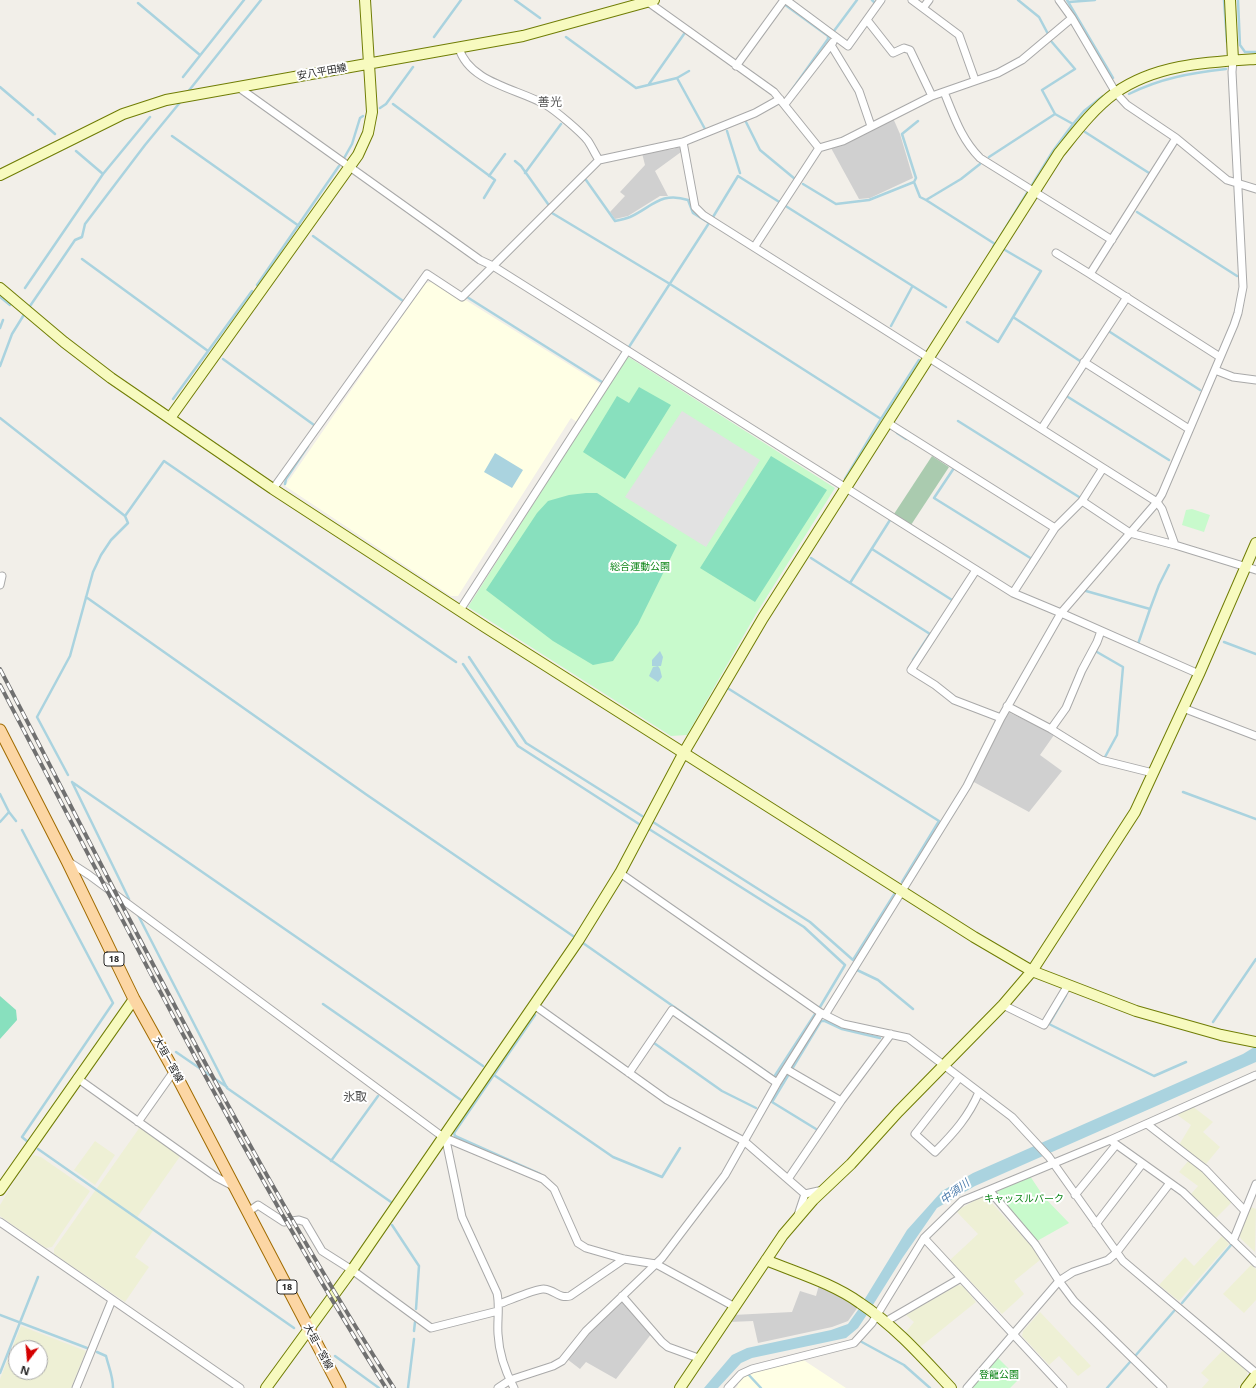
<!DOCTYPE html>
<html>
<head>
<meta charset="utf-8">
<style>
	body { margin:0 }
	#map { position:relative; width:1256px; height:1388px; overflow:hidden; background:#f2efe9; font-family:"Open Sans",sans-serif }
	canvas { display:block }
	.north { position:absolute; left:8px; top:1340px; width:40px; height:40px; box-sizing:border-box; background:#fff; border:1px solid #a7a7a7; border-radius:50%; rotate:196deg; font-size:11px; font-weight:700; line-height:16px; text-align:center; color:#222 }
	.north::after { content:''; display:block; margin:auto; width:14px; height:18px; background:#d40000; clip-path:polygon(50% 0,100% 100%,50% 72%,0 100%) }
</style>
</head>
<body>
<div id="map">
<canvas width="1256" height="1388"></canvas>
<div class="north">N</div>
</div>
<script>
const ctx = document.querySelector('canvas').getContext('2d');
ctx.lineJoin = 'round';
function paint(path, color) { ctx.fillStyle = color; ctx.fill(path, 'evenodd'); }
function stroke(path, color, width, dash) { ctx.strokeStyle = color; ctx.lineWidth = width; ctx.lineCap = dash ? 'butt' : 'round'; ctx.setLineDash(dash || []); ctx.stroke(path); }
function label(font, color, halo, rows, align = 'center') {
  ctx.font = font + ' "Open Sans","Noto Sans JP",sans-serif'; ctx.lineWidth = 4; ctx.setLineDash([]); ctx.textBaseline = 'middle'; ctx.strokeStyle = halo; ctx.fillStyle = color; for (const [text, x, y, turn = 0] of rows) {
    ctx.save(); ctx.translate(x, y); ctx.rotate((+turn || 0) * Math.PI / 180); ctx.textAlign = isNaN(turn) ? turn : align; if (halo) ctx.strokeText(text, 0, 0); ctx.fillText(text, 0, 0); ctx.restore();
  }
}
const education = new Path2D(`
	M432 282 461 300 464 299 600 384 577 422 571 418 458 596H451L285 486 425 283Z
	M802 1359 846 1388H736L738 1385 737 1382 743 1375Z`);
const religious = new Path2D(`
	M893 118 900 134 913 178 870 198 859 199 831 148 847 143Z
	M677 147 681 148V152L655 171 668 196H660L628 216 615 219 610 212 625 196 620 192 645 165 642 153 674 149Z
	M1008 712 1044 729 1054 735 1040 755 1062 771 1029 812 972 781Z
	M819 1285 858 1307 848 1321 832 1327 758 1343 753 1321 729 1322 733 1315 792 1312 800 1291 816 1296Z
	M622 1300 652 1333 616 1379 586 1362 580 1369 567 1359 583 1339Z`);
const farmland = new Path2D(`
	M1192 1106 1213 1122 1203 1132 1220 1147 1206 1164 1179 1145 1191 1125 1176 1114Z
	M140 1127 181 1155 136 1219 153 1231 135 1257 149 1267 125 1302 54 1254V1249Z
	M95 1141 115 1155 95 1185 74 1170Z
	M33 1155 41 1157 90 1191 52 1247 46 1248 0 1216V1205L15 1180Z
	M1189 1160 1205 1171 1233 1201 1216 1218 1191 1194 1198 1186 1179 1172Z
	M983 1196 988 1199 1033 1248 1040 1260 1014 1281 1024 1294 1002 1314 950 1260 978 1234 956 1211Z
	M1251 1207 1256 1209 1255 1252 1241 1239 1239 1235Z
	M1222 1236 1229 1244 1179 1301 1159 1285 1185 1257 1194 1266Z
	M1251 1265 1256 1269V1300L1244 1313 1223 1294Z
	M958 1285 963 1286 976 1302 919 1348 905 1333 914 1322 906 1315Z
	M1040 1312 1091 1366 1078 1376 1059 1356 1049 1365 1022 1336 1023 1331Z
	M21 1326 86 1351 71 1388H0V1379ZM16 1348H40V1372H16Z
	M1223 1350 1247 1371V1376L1238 1388H1202L1209 1380 1201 1373Z`);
const cemetery = new Path2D(`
	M932 456 949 467 911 525 894 514Z`);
const park = new Path2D(`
	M627 356 835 488 756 614 687 735 671 736 468 607Z
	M1192 509 1210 515 1204 532 1182 525 1186 510Z
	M1030 1176 1044 1197 1069 1223 1037 1241 995 1192Z
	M998 1358 1019 1379 1010 1388H971Z`);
const pitch = new Path2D(`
	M639 387 671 405 625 479 583 452 617 396 629 403Z
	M771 456 827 490 755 602 700 568Z
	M586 493H597L677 545 638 624 613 661 593 665 553 641 486 590 537 513 548 501 569 495Z
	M0 996 16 1010 17 1020 0 1039Z`);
const parking = new Path2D(`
	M682 411 760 460 706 547 625 497Z`);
const water = new Path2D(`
	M495 453 523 470 512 488 484 472Z
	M660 651 663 657 661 666H652V660Z
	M658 666 660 669 662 677 658 682 649 676 653 667Z
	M1256 1046V1062L975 1186 937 1208 903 1257 866 1316 858 1328 846 1338 752 1358 741 1363 718 1388H704L732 1355 747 1348 831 1330 848 1324 858 1310 907 1230 942 1191 973 1173 1243 1054Z`);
const stream = new Path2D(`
	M515 0 540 18
	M872 0 874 2
	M1018 0 1039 17 1048 34
	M1067 0 1113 78
	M1224 0 1227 42
	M1238 0 1240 45 1245 52H1256
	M1069 2 1095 0
	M138 3 200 55
	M784 4 828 36V39L789 94
	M434 37 461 0
	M566 37 636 88 677 78 689 71
	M828 39 857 0
	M183 77 244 0
	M677 78 705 129
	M649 84 684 34
	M0 87 33 115
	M187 93 261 0
	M1129 94C1161 78 1191 73 1226 69
	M393 104 495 180 484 198
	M380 108 386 104 413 67
	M1055 114 1073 124 1084 111 1103 96
	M38 119 55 134
	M746 122 760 150 795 179
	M727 131 740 173
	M1085 132 1149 173
	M172 136 299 226
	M76 151 103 174
	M989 157 1055 114 1042 90 1075 69 1051 41
	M343 160 352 144 360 118 363 116
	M515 161 521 166 548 204
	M525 173 561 124
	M489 176 505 154
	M586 180 615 221C620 220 625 219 630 217 652 207 661 191 688 200L693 213 709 223
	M914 182 916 178 902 134 918 121
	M803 184 836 204 869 200 914 182 920 197 926 200 961 179 980 164
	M1032 185 1053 151 1073 124
	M926 200 995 244 993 247
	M1137 212 1237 276
	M552 213 670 284 881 419 845 479
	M713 217 738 176 946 307
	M313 236 403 301
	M1000 237 1027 193
	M82 259 208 351
	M257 285 339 166
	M25 288 103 174 150 117
	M0 297 10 305
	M467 297 602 382
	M28 309 75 240 82 237 85 224 145 145 182 100
	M1013 317 1080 361
	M967 322 998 342 1041 271 1005 250
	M891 326 912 287
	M0 328 3 320
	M1110 332 1200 390
	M629 347 709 223
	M223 359 314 425
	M0 366 12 334 25 313
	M1068 397 1169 460
	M173 399 252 291
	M0 418 125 516 128 523 111 540 101 555 93 572 70 656 37 717 68 775
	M881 419 919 360
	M958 421 1079 497
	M897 433 906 439
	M951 466 954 468 934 498 1032 559
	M285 484 286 479 308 446
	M125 516 164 461 456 662
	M890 520 850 583 930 634 913 660
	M872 549 952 600
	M811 558 850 583
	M1086 591 1150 609 1138 644
	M86 597 367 795 573 936
	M1150 609 1159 585 1169 565
	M1224 642 1256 654
	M1097 652 1123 667 1117 735 1105 757
	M469 657 526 743 642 816
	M463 664 518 746 639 824
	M729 689 939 821 902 882
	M72 782 483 1066
	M72 782 129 899
	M1183 792 1256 819
	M0 794 9 812 0 822
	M9 812 16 821
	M653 822 810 922 853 960 895 893
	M649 829 804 927 845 965 820 1007
	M22 830 113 1003 22 1137 28 1142
	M138 915 227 1088 391 1202
	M583 943 774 1077 815 1014
	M857 970 878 980 913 1009
	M1066 995 1049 1024 1154 1076 1186 1062
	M323 1004 461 1100
	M535 1015 454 1133 455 1136 540 1174
	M1213 1022 1256 959
	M654 1043 722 1091 756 1108
	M176 1052 227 1087
	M494 1075 613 1157 662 1177 680 1148
	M816 1129 772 1102 821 1021H825L842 1029 880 1038
	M38 1149 294 1328
	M331 1161 378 1096
	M392 1225 419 1266 416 1309
	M1182 1303 1231 1245
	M0 1315 87 1348
	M414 1331 415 1322
	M860 1341 904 1365 930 1388
	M97 1352 106 1356C109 1368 113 1376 113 1388
	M1136 1355 1174 1311
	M335 1356 379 1388
	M0 1373 38 1277
	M747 1373 761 1388
	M408 1388 414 1339
	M1107 1388 1130 1362`);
const street = new Path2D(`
	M786 0 848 46 881 0
	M912 0 959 35 975 80
	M1059 0 1072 18 1116 93 1127 105 1176 138
	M648 2 774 92 819 148 843 141 932 96 998 73 1022 60 1072 18
	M923 8 929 0
	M867 20 893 53 904 48 910 50 932 96
	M831 45 859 91 871 126
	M459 48C469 83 519 89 546 105 556 111 581 132 588 141 592 147 595 154 599 160
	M736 66 784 0
	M238 87 480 260 493 266 1013 593 1061 613 1199 674
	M944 92C954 116 961 139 980 158L1112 240
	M785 104 833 42
	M683 142 695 207 703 215 1157 502 1162 509 1175 545 1256 570
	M755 246 819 148
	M1056 253 1090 274
	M1220 357 1090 274 1176 138 1227 180 1256 189
	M1084 362 1189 429
	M1215 370 1233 377 1256 380
	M888 423 1055 528
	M1042 428 1127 297
	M273 489 427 274 462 297 599 160 683 142 755 113 780 99
	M1082 501 1103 468
	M976 570 911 670 935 685 954 700 1001 718
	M0 585 2 576
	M1013 593 1055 528 1082 501 1130 533 1175 545
	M460 610 627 351
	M1007 706 1051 729 1101 760 1153 773
	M1183 708 1256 736
	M1051 729 1066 708 1082 670 1097 642 1101 631
	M69 862 89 875 443 1137 543 1179 554 1189 578 1243 586 1248 624 1259 656 1264 735 1307
	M620 873 821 1013 843 1024 908 1038 1012 1117 1049 1157 1123 1261 1256 1373
	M534 1005 667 1100 744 1141 805 1194
	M1003 1005 1044 1025 1068 985
	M825 1015 967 786 1001 718 1061 613 1157 502 1162 494 1234 325 1238 313 1243 287 1232 72 1233 60
	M786 1069 841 1101 788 1179
	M629 1073 672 1010 777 1083
	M77 1078 216 1177 233 1186
	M959 1078 915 1134 935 1152C954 1133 969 1116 979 1092
	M841 1101 891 1034
	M138 1122 174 1071
	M1147 1124 1205 1169 1245 1211
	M443 1137 447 1145 462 1217 497 1293C500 1307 497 1320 498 1334 499 1353 505 1371 514 1388
	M1110 1140 1183 1192 1256 1263
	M989 1190 1110 1140 1256 1075
	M1075 1195 1116 1145
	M248 1212 258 1205 284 1222 299 1220 305 1222 322 1251 352 1270 431 1328 498 1311
	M798 1215 805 1194 823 1190
	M0 1222 240 1388
	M1096 1224 1142 1164
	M924 1238 1063 1388
	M1233 1241 1256 1184
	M622 1296 662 1342 668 1347 701 1359
	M499 1304C508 1301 537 1288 544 1289 555 1290 559 1299 570 1296L624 1259
	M885 1322 961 1278
	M76 1388 112 1300
	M498 1388 510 1380 553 1366 562 1361 586 1331 662 1258 725 1175 777 1083 821 1013
	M728 1388 741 1374 752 1369 854 1343 872 1323 924 1238 962 1201 989 1190 1035 1244 1059 1281 1074 1301 1163 1388
	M967 1388 1059 1281 1073 1272 1108 1260 1116 1253 1170 1183`);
const secondary = new Path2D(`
	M1230 0 1233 60
	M0 175 123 114 166 100 523 36 654 0
	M0 288 64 342 111 378 273 489 485 627 974 937 1032 971 1136 1011 1221 1035 1256 1042
	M170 418 358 155 368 133 372 112 365 0
	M0 1190 134 999
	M766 1260C797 1273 832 1283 860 1303 895 1326 923 1358 951 1388
	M266 1388 352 1270 578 941 620 873 683 754 763 618 1059 153C1076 132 1093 109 1115 93 1156 64 1208 62 1256 59
	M680 1388 783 1235 813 1200 851 1164 898 1112 1003 1005 1032 971 1135 812 1199 674 1256 543
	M1246 1388 1256 1375`);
const primary = new Path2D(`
	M0 730 67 861 134 999 174 1071 340 1388`);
const rail = new Path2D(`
	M0 669C126 911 247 1158 394 1388
	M0 685C124 922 244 1162 386 1388`);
const shields = [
	[114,959,20],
	[287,1287,20]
];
const shieldNames = [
	["18",114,959],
	["18",287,1287]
];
const streetNames = [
	["安八平田線",322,72,-10],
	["大垣一宮線",168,1060,61],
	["大垣一宮線",318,1347,62]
];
const parkNames = [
	["総合運動公園",640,567],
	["キャッスルパーク",1024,1199],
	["登龍公園",999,1375]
];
const waterNames = [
	["中須川",955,1192,-37]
];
const quarterNames = [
	["善光",550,103],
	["氷取",355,1098]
];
paint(education, '#ffffe5');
paint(religious, '#d0d0d0');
paint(farmland, '#eef0d5');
paint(cemetery, '#aacbaf');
paint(park, '#c8facc');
paint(pitch, '#88e0be');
paint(parking, '#e2e2e2');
paint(water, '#aad3df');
stroke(stream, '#aad3df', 2.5);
stroke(street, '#a9a9a9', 9);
stroke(secondary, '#707d05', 12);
stroke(primary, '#a06b00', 13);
stroke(street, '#fff', 7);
stroke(secondary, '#f7fabf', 10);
stroke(primary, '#fcd6a4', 11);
stroke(rail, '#707070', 4);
stroke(rail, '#fff', 2.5, [8]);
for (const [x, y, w] of shields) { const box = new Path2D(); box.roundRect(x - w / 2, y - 7, w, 14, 3); ctx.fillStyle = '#fff'; ctx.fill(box); stroke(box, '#222', 1); }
label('bold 9px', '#222', null, shieldNames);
label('10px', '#222', '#fff', streetNames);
label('10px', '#0c8416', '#fff', parkNames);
label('italic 11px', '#4a7aab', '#fff', waterNames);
label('12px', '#555', '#fff', quarterNames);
</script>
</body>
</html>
